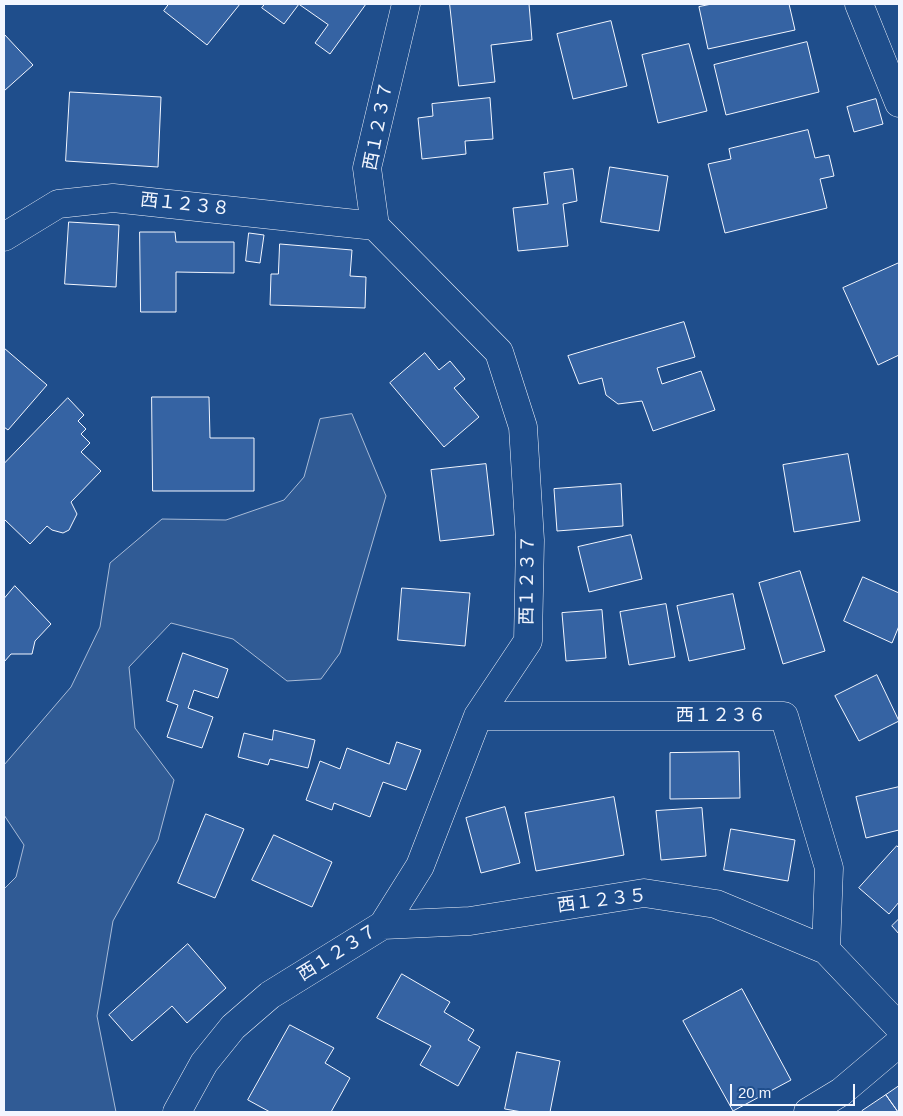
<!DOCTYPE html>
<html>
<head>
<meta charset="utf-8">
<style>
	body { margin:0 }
	#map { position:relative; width:903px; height:1116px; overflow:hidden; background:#1f4e8c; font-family:Arial,sans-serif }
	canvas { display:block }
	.frame { position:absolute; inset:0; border:5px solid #f2f6ff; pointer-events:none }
	.scale { position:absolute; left:730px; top:1084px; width:125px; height:22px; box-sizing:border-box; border:2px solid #f2f6ff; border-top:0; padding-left:6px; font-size:15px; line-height:18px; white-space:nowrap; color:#f2f6ff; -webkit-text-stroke:4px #1f4e8c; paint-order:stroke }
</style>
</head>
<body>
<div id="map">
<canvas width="903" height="1116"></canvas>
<div class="frame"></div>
<div class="scale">20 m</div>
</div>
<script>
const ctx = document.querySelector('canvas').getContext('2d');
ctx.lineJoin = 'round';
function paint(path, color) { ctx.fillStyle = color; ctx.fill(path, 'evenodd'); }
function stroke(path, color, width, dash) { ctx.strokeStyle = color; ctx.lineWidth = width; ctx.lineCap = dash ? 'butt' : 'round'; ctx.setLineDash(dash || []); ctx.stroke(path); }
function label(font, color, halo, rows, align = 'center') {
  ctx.font = font + ' Arial,"Noto Sans JP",sans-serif'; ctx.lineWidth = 4; ctx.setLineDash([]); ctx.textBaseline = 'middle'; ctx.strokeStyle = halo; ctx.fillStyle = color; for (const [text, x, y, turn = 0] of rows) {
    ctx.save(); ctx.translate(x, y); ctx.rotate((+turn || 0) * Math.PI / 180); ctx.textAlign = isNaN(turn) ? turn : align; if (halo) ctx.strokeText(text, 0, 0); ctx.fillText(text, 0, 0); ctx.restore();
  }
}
const built = new Path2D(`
	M352 414 386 496 340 653 321 679 287 681 233 639 171 623 129 667 135 728 174 780 158 840 113 921 97 1016 116 1112H4V889L16 877 24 845 4 815V765L71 687 100 627 110 563 162 519 226 520 284 500 304 477 320 419Z`);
const building = new Path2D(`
	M169 4H240L207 45 164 11Z
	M265 4H299L284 24 262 8Z
	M299 4H366L330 54 315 43 328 25Z
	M450 4H529L532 40 491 45 495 82 459 86Z
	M712 4H789L795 30 708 49 699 7Z
	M611 21 627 86 573 99 557 34Z
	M4 34 33 65 4 91Z
	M807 42 819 92 726 115 714 65Z
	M689 44 707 111 658 123 642 55Z
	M70 92 161 97 158 167 66 161Z
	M490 98 493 139 465 141 466 154 422 159 418 118 433 116 432 104Z
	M876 99 883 124 854 132 847 107Z
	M808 130 815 158 829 155 834 176 820 179 827 208 725 233 708 164 731 159 729 149Z
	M610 167 668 176 659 231 601 222Z
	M573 169 577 201 563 204 568 246 518 251 513 208 548 204 544 173Z
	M69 222 119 225 116 287 65 284Z
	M140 232H175L176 242H234V273L176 272V312H141Z
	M249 233 264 235 260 263 246 261Z
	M280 244 352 250 350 276 366 277 365 308 270 305 271 274H278Z
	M899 263V355L878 365 843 288Z
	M684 322 695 357 657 368 662 384 701 371 715 410 653 431 642 401 618 404 606 395 602 378 579 384 568 356Z
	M4 348 47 385 8 430 4 427Z
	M425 353 439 370 450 361 465 379 454 388 479 417 444 447 390 383Z
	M152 397H209L210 438H254V491H153Z
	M68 398 84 415 78 421 86 429 81 434 90 443 81 452 101 471 71 502 77 514 69 530 63 533 52 530 47 526 30 544 4 519V464Z
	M848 454 860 521 794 532 783 465Z
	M486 464 494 535 440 541 431 470Z
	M621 484 623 526 557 531 554 489Z
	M631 535 642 579 589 592 578 547Z
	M800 571 825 651 783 664 759 583Z
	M863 577 899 593V626L892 643 844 621Z
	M15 586 51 624 35 641 32 654H11L4 662V599Z
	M402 588 470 593 465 646 398 640Z
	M733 594 745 649 689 661 677 606Z
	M666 604 675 657 629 665 620 612Z
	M602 610 606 658 566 661 562 613Z
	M183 653 228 669 218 698 194 690 188 708 213 717 202 748 167 737 178 705 167 701Z
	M877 675 899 721 859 741 835 696Z
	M274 730 315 740 308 768 270 759 268 765 238 757 244 733 272 740Z
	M397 742 421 750 406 790 383 782 370 817 334 803 332 810 306 800 320 761 340 769 347 748 389 764Z
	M739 752 740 798 670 799V753Z
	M899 787V830L866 838 856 797Z
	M614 797 624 855 536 871 525 813Z
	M505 807 520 863 481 873 466 818Z
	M702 808 706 856 661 860 656 811Z
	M206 814 244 829 215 898 178 883Z
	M731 829 795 840 788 881 724 870Z
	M274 835 332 862 312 907 252 880Z
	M897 846 899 848V902L889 914 859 888Z
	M899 919V934L892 926Z
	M188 944 226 988 187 1023 172 1006 132 1041 109 1015Z
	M402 974 450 1002 444 1012 474 1030 468 1040 480 1047 458 1086 420 1065 431 1046 377 1018Z
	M742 989 791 1080 733 1111 683 1021Z
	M290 1025 334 1048 325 1063 350 1078 331 1112H270L248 1100Z
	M517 1052 560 1061 550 1112H522L505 1109Z
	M899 1086V1112H898L886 1095Z
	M886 1095 898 1112H862V1111Z`);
const street = new Path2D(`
	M859 4 899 103
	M4 237 58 204 113 198 375 226
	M478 716H784L829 868 826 950
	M383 925 470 921 644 893 716 904 826 950 899 1027
	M177 1112 204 1063 233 1027 270 995 383 925 420 866 478 716 528 641 530 540 523 427 499 352 375 226 367 168 406 4
	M808 1112 841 1092 899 1043`);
const streetNames = [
	["西１２３７",379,126,-79],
	["西１２３８",185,205,6],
	["西１２３７",528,580,-89],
	["西１２３６",721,716],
	["西１２３５",602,901,-7],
	["西１２３７",338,953,-32]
];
paint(built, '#305b95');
stroke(built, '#a8bbd7', 1);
paint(building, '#3563a3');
stroke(building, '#f2f6ff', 1);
stroke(street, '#f2f6ff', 29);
stroke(street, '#1f4e8c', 28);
label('18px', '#f2f6ff', '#1f4e8c', streetNames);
</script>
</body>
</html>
